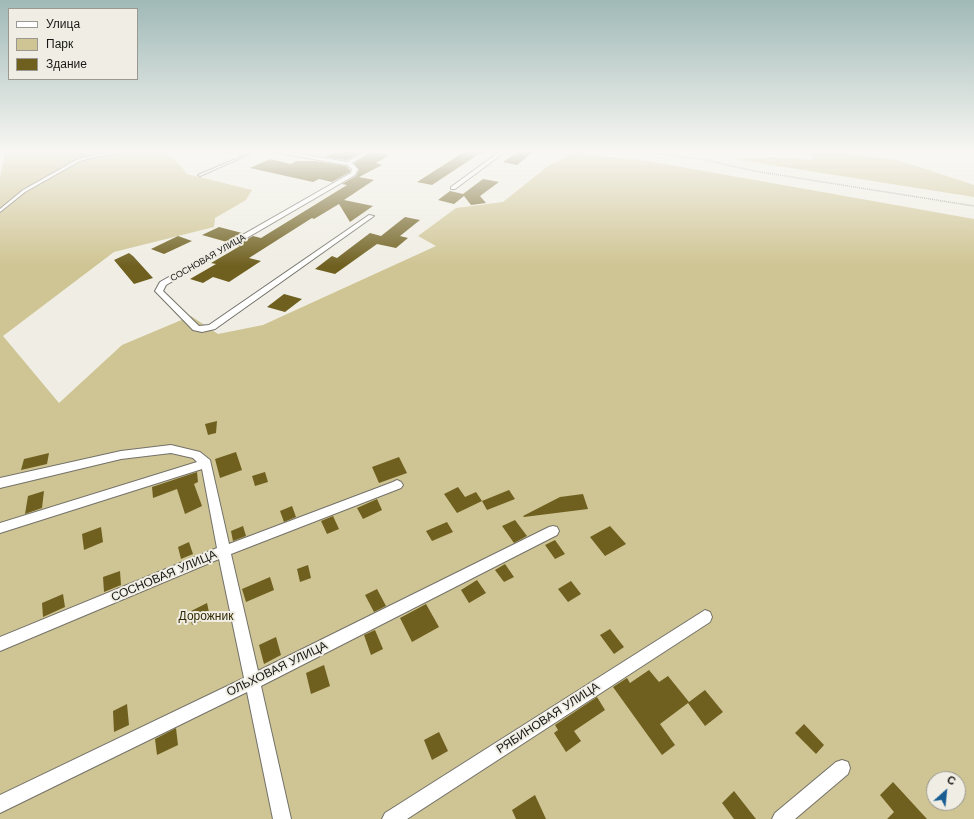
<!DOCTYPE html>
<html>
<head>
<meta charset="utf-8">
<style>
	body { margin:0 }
	#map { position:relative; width:974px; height:819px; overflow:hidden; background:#f0eee4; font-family:"Work Sans",sans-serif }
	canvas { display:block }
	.legend { position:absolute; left:8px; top:8px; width:130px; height:72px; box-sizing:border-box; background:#f0eee4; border:1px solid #9a9891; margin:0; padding:5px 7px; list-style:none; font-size:12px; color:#181714 }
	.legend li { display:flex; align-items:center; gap:8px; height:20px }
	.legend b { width:20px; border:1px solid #9a9891 }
	.north { position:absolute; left:926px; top:771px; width:40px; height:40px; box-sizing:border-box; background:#f0eee4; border:1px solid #9a9891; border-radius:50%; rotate:27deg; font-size:11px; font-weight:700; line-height:16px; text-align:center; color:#181714 }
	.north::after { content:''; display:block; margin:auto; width:14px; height:18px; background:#195d92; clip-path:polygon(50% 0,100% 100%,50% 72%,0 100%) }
</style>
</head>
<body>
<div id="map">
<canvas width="974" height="819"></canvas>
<ul class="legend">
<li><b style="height:5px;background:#fff"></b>Улица</li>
<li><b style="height:11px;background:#cfc493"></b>Парк</li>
<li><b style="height:11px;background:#6f6020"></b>Здание</li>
</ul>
<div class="north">С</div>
</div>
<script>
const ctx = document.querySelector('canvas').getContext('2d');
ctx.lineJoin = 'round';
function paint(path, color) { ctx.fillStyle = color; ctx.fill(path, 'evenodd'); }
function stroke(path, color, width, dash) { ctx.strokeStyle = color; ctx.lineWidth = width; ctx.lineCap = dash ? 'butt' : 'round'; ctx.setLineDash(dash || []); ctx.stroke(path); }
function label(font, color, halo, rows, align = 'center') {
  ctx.font = font + ' "Work Sans",sans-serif'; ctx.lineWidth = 4; ctx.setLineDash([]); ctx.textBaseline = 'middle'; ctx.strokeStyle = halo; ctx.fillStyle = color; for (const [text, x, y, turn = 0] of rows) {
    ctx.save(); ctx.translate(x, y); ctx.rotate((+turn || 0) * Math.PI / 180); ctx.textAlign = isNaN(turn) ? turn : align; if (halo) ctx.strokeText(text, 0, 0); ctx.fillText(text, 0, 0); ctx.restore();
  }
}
const green = new Path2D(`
	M5 152H163L175 159 187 174 252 190 246 200 215 218 214 227 114 252 3 336 59 403 122 345 191 316 218 334 263 325 436 246 418 236 456 208 503 202 548 166 573 153 648 161 974 219V819H0V177ZM934 779H958V803H934Z
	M810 153H839L898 160 974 185V197L733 159 772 157 813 160Z`);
const building = new Path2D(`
	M336 152H362L347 160 325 157Z
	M371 152 390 155 376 163 382 165 359 177 374 180 344 200 373 206 350 222 339 204 314 219 312 218 249 258 261 261 229 282 213 277 203 283 190 279 216 264 211 263 240 246 237 245 253 236 261 238 347 185 342 184 356 176 359 170 354 163Z
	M464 152H482L432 185 417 182Z
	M517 152H533L517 165 503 162Z
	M270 159 291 164 296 161H316L346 166 350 170V172L332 182 319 179 313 182 250 168Z
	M483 179 499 182 480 196 486 203 471 205 464 196 454 204 438 200 450 191 463 194Z
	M405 217 420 220 400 236 408 238 396 248 377 244 335 274 315 269 332 256 337 258 370 233 381 236Z
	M219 227 242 233 227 242 202 235Z
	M178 236 192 241 164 254 151 249Z
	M129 253 133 256 153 278 134 284 114 260Z
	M284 294 302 299 285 312 267 307Z
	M217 421 216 433 208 435 205 424Z
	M236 452 242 470 220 478 215 459Z
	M49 453 47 464 21 470 24 459Z
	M399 457 407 473 379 483 372 467Z
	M197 472 198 482 194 484 202 506 185 514 177 489 153 498 152 487Z
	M265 472 268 482 255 486 252 476Z
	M458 487 465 497 476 492 482 501 457 513 444 494Z
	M509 490 515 499 487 510 482 501Z
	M44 491 42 508 25 514 28 496Z
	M583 494 588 509 524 517 523 516 560 497Z
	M377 499 382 510 363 519 357 508Z
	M292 506 296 517 284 522 280 511Z
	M333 516 339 529 327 534 321 521Z
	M515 520 527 536 514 543 502 526Z
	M447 522 453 532 432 541 426 531Z
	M243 526 246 536 233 541 231 531Z
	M610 526 626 544 605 556 590 537Z
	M101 527 103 542 84 550 82 534Z
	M555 540 565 554 555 559 545 545Z
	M189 542 193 554 181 559 178 547Z
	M505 564 514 577 504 582 495 570Z
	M308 565 311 578 300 582 297 569Z
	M120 571 121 585 104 592 103 577Z
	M270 577 274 590 246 602 242 589Z
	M477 580 486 593 469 603 461 590Z
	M571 581 581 594 568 602 558 589Z
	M377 589 386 606 374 612 365 595Z
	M63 594 65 607 43 617 42 603Z
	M207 603 210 617 192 625 189 612Z
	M426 604 439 627 412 642 400 618Z
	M610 629 624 647 614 654 600 635Z
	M375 630 383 649 371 655 364 635Z
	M276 637 281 655 264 664 259 645Z
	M324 665 330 686 311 694 306 673Z
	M649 670 659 682 668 676 689 702 705 690 723 712 705 726 688 703 660 724 675 745 662 755 613 687 627 678 630 683Z
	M597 697 605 710 574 731 581 741 566 752 554 733 558 730 555 725Z
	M127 704 129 725 114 732 113 711Z
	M804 724 824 745 816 754 795 733Z
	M176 728 178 745 157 755 155 739Z
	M439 732 448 751 432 760 424 740Z
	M893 782 927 819H887L894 812 880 795Z
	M734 791 756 819H734L722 803Z
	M535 795 546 819H516L512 810Z`);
const path = new Path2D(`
	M646 152 706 160 754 171 974 206`);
const lane = new Path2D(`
	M126 152H129L95 157 80 161 25 192 0 212V209L23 190 78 159 95 155Z
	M252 152H254L200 176 198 175Z`);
const street = new Path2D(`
	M282 152H290L347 162 364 152H370L352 163 358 169 355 175 166 285 163 291 199 326 209 325 369 215 374 216 215 329 202 332 193 330 155 291 160 282 351 173 352 169 347 165 284 154Z
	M499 152H505L455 189H451V187Z
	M171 445 200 452 210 460 229 544 393 482 397 480 401 482 403 485 401 488 231 554 258 671 549 527 553 526 557 527 559 531 557 535 261 686 291 819H273L247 692 0 813V795L244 678 219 559 0 651V637L217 548 202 469 0 533V523L197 462 193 458 171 453 121 459 0 488V478L121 451Z
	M705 610 710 612 712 617 710 622 407 819H382L385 813Z
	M842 760 848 762 850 768 848 774 795 819H772L775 813 836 762Z`);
const farStreetnames = [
	["СОСНОВАЯ УЛИЦА",208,258,-30]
];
const nearStreetnames = [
	["СОСНОВАЯ УЛИЦА",164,576,-23],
	["ОЛЬХОВАЯ УЛИЦА",277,669,-26],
	["РЯБИНОВАЯ УЛИЦА",548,718,-33]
];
const nearParknames = [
	["Дорожник",206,616]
];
paint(green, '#cfc493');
paint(building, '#6f6020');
stroke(lane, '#737169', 2);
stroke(street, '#737169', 2);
stroke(path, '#95938c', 1.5, [1, 1]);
paint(lane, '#fff');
paint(street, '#fff');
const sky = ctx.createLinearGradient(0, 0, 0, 266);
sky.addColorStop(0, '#a0b9b7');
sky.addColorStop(0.57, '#f8f7f3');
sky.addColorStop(1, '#f8f7f300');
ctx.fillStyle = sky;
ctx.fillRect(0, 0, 974, 266);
label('9px', '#181714', '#f0eee4', farStreetnames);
label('12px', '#181714', '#f0eee4', nearStreetnames);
label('12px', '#322a04', '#f0eee4', nearParknames);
</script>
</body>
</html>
